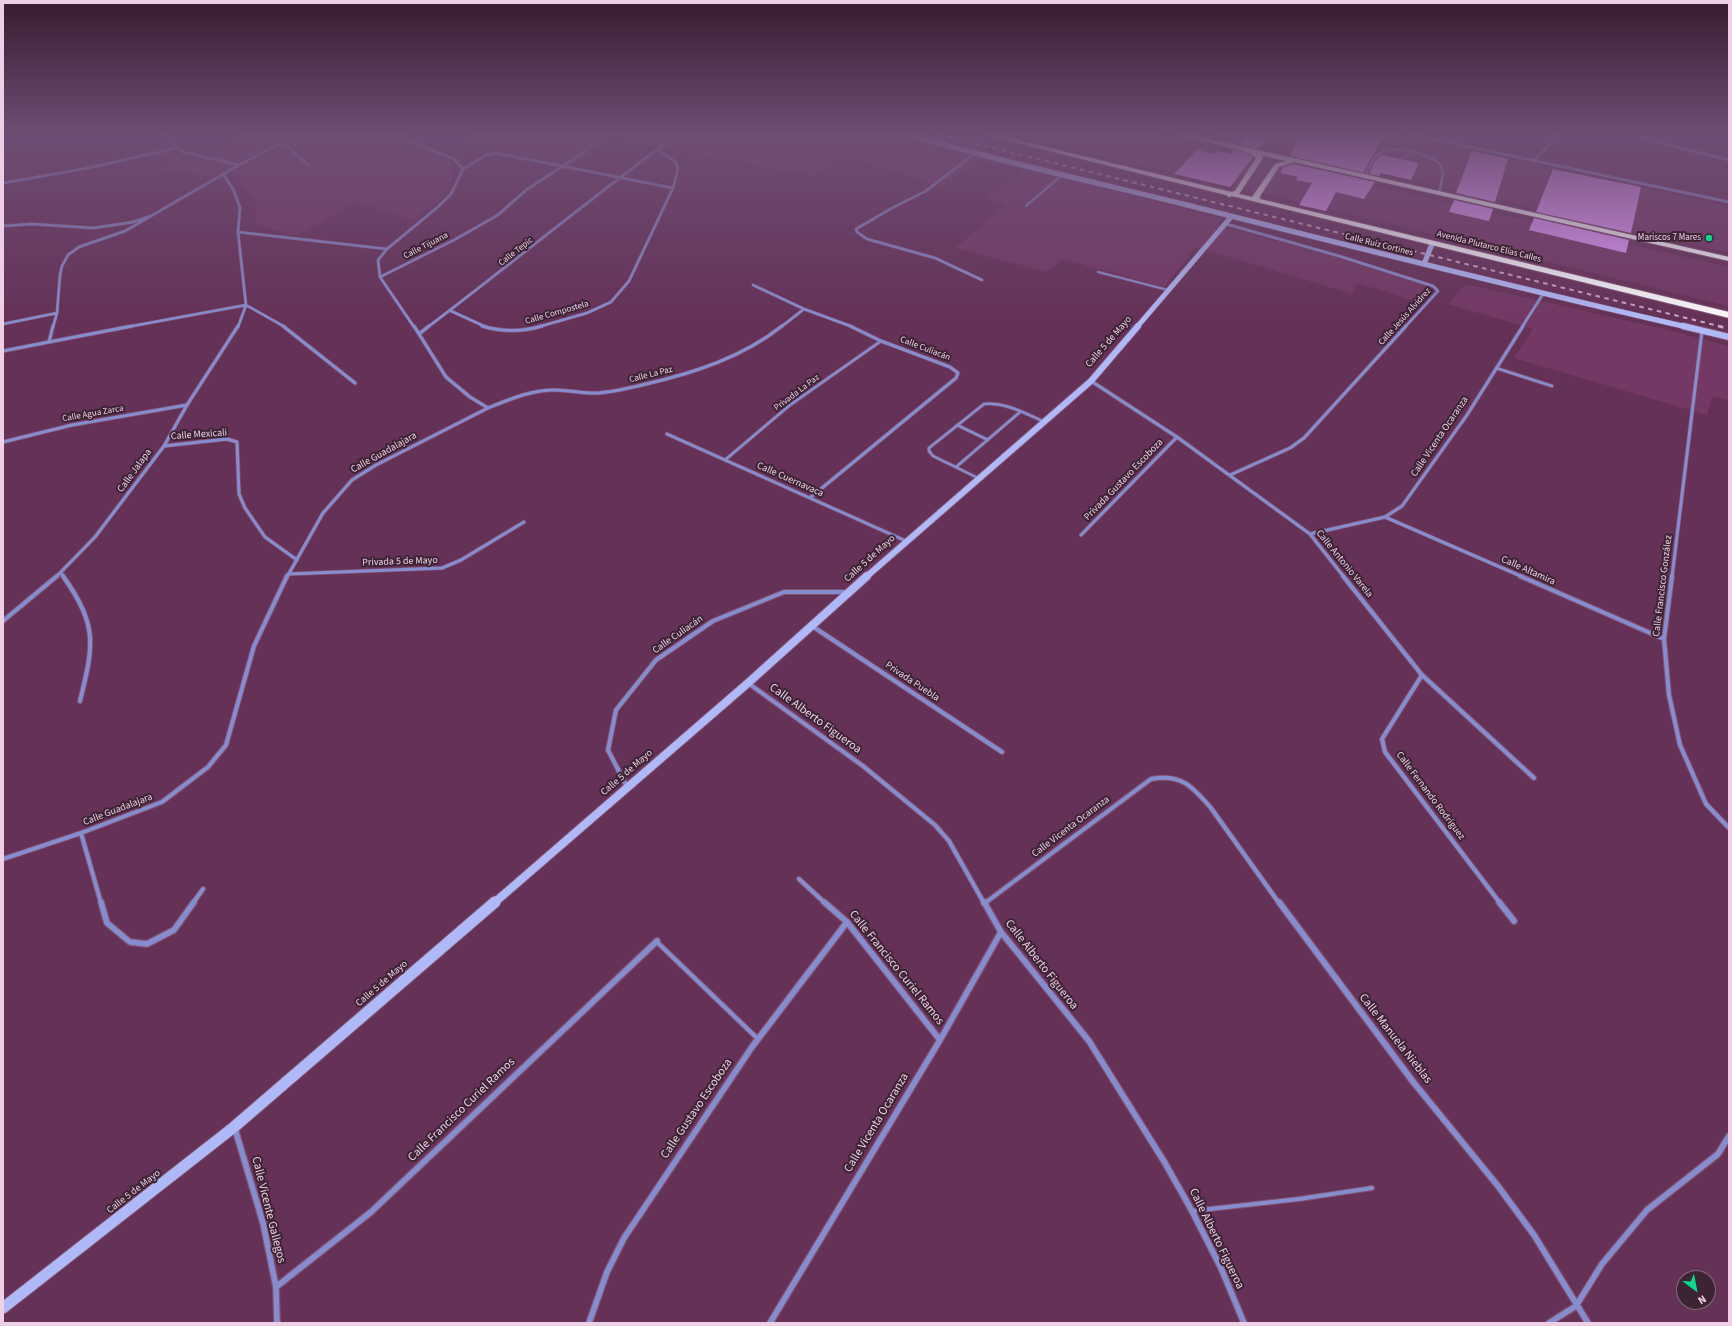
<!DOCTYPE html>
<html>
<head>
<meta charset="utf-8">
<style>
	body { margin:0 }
	#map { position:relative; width:1732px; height:1326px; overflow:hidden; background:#663157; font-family:"Source Sans 3",sans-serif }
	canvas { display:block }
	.frame { position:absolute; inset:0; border:4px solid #efcfe5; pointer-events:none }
	.north { position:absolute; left:1676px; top:1270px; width:40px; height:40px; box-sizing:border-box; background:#3c2435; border:1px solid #84687b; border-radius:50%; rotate:148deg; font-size:11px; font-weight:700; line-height:16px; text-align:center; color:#efcfe5 }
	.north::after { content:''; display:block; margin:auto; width:14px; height:18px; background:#0bd98b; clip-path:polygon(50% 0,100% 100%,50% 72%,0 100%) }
</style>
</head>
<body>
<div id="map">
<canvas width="1732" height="1326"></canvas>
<div class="frame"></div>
<div class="north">N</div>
</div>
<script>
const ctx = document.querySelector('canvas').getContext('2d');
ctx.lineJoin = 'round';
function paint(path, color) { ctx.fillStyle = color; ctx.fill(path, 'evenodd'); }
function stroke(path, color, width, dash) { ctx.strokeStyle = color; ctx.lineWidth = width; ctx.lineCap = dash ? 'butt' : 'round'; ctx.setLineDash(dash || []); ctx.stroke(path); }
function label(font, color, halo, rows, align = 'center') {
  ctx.font = font + ' "Source Sans 3",sans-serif'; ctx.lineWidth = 4; ctx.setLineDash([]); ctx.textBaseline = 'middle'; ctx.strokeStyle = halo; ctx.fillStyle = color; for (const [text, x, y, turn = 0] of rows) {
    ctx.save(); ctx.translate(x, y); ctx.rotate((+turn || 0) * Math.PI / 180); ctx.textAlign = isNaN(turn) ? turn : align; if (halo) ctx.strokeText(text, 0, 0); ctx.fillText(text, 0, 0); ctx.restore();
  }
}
const built = new Path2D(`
	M249 135H394L450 162 455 171 443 198 412 220 357 202 295 236 257 224 255 201 233 172 209 176 157 170 175 158 195 161Z
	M481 135H897L1052 174 1221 219 1217 225 1340 258 1433 288 1418 302 1357 283 1352 294 1196 247 1164 287 1063 259 1047 272 955 248 1007 205 986 198 1022 170 979 160 943 186 844 157 814 176 613 138 575 165 505 152 466 143Z
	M1012 135H1152L1729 267V306L1362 217Z
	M1215 135H1397L1729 206V253Z
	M1466 284 1668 330 1729 346V400L1712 396 1707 415 1514 358 1533 329 1448 304Z`);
const building = new Path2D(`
	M1248 135H1270L1259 149 1239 144Z
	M1300 135H1385L1374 153H1375L1370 159 1364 173 1290 156Z
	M1197 150 1214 154 1219 151 1231 154 1234 150 1247 153 1253 157 1230 187 1174 174Z
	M1472 151 1508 159 1495 202 1456 193Z
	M1382 155 1419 163 1411 180 1381 173 1379 176 1369 174 1374 162Z
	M1294 164 1375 182 1364 199 1336 192 1326 211 1299 205 1312 183 1296 180 1298 177 1280 173 1283 167Z
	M1553 169 1641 187 1631 233 1536 212Z
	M1454 200 1493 209 1489 221 1449 212Z
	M1534 218 1629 240 1626 253 1529 230Z`);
const laneFar2 = new Path2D(`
	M283 142 308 165
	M1365 177C1369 169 1371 158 1380 153 1394 144 1428 154 1440 164L1443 174 1439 194
	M1026 206 1062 175
	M1098 272 1168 290`);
const laneFar1 = new Path2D(`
	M1496 368 1552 386
	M957 425 988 440
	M725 460 790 405 881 341
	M956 467 1020 412
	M978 478 933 456 929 451V448L984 404C1005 402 1024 413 1043 421`);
const lane = new Path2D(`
	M657 942 758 1039
	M1192 1211 1299 1199 1372 1188`);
const streetFar3 = new Path2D(`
	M169 135 171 142 183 152 239 165
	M404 135 411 142 454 159 463 169 451 194 439 206 387 249 378 260 380 277 414 327
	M1413 135 1729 202
	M1641 138 1729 160
	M1228 146 1238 135
	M974 154 926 191 892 208 856 229 857 232 867 239 935 258 982 280
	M1534 161 1558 135
	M463 169 486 155 496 153 673 188
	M223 174 233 189 240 208 238 232 246 305 238 327
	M3 183 88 168 177 148
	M1226 224 1339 256 1433 286 1438 291 1405 327
	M3 226 31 224 94 228 133 222 151 216 239 165 296 135
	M238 232 387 249
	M380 277 454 240 498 215 526 190 578 156 605 135
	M753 285 804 309 853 327
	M451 311 486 327
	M3 324 57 313
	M53 327 57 313 60 275 62 266 68 255 79 247 125 231 151 216
	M127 327 246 305 285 327
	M428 327C511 264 592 197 677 135
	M538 327 587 313 611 302 629 281 673 188 678 169 676 162 658 150
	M781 327 804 309
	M1522 327 1543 294`);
const streetFar2 = new Path2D(`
	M53 326 49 342 132 326
	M283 326 355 383
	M482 326C502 332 522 332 542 326
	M419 334 429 326
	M3 351 49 342
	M1091 381 1177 437 1310 534 1344 577
	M488 408C510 399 531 390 555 390 569 390 584 394 598 393 614 392 630 388 646 384 694 373 743 357 782 326
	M667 434 906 541
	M3 442 72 425 187 405
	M164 446 227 439 237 442 239 494 245 508 265 537 297 560
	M1230 475 1290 448 1304 438 1406 326
	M811 497 956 378 958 373 950 367 881 341 850 326
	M1385 517 1523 577
	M1310 534 1385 517 1402 506 1467 415 1523 326
	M1081 535 1177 437
	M61 573 64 577
	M288 574 442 568 461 560 524 522
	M56 577 95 537 164 446 187 405 238 326
	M287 577 323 513 352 480 376 465 488 408 470 397 446 377 414 326
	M1672 577 1702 331`);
const streetFar1 = new Path2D(`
	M63 576C98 626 94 644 80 701
	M1343 576 1422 675 1534 778
	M1520 576 1664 639
	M1672 576 1664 639 1669 695 1680 745 1706 804 1729 828
	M3 621 57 576
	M812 626 1002 752
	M1422 675 1382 739 1385 752 1500 903
	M748 683 863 766 935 825 949 841 984 903
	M627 787 608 750 616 710 656 660 713 621 784 592H847
	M81 833 101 903
	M3 859 81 833 162 802 208 767 226 745 254 646 287 576
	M799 879 825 903
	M193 903 203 889
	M985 903 1151 779C1181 773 1193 787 1211 808L1279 903`);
const street = new Path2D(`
	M101 902 107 923 130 942 147 944 174 930 194 902
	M824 902 847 922 940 1040
	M984 902 1001 932 1089 1041 1165 1163 1192 1211 1221 1268 1244 1323
	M1279 902 1414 1083 1498 1186 1534 1235 1588 1323
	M1499 902 1514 921
	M984 903 986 902
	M235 1129 263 1223 276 1287 277 1323
	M276 1287 371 1212 657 941
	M589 1323 607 1272 624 1238 752 1047 847 922
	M770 1323 940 1040 1001 932
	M1549 1323 1576 1306 1602 1264 1647 1210 1718 1154 1729 1136`);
const secondaryFar3 = new Path2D(`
	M910 135C1001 162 1095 182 1187 205 1354 247 1520 289 1687 327
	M1424 264 1432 244
	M1137 327 1231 217`);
const secondaryFar2 = new Path2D(`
	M1683 326 1729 337
	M866 577 1091 381 1138 326`);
const secondaryFar1 = new Path2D(`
	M494 903 748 683 867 576`);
const secondary = new Path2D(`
	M3 1308 234 1127 495 902`);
const highway = new Path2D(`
	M985 135H997L1231 192 1235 191 1256 158 1248 152 1179 135H1192L1729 257V261L1294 162 1279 167 1260 196V199L1729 312V318L1232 196 1229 197 1226 195ZM1260 155 1287 161 1275 164 1252 197 1239 194 1263 158Z`);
const railFar1 = new Path2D(`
	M940 135 1723 327`);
const rail = new Path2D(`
	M1718 326 1729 329`);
const markers = [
	[1709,238,4,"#0bd98b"]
];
const farPoinames = [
	["Mariscos 7 Mares",1701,238]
];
const farStreetnames = [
	["Calle Ruíz Cortines",1379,245,14],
	["Calle Tijuana",426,246,-27],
	["Avenida Plutarco Elías Calles",1489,247,14],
	["Calle Tepic",516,252,-38],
	["Calle Compostela",557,313,-16],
	["Calle Jesús Alvidrez",1405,317,-48],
	["Calle Culiacán",925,349,21],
	["Calle La Paz",651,375,-14],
	["Privada La Paz",797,393,-37],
	["Calle Agua Zarca",93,414,-10]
];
const streetNames = [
	["Calle 5 de Mayo",1109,342,-49],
	["Calle Mexicali",199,435,-4],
	["Calle Vicenta Ocaranza",1440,437,-56],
	["Calle Guadalajara",384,453,-29],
	["Calle Jalapa",135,471,-54],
	["Calle Cuernavaca",790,480,24],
	["Privada Gustavo Escoboza",1124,480,-46],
	["Calle 5 de Mayo",870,559,-42],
	["Privada 5 de Mayo",400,562,-2],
	["Calle Antonio Varela",1344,564,51],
	["Calle Altamira",1528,571,24],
	["Calle Francisco González",1663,586,-83],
	["Calle Culiacán",678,635,-35],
	["Privada Puebla",912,682,34],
	["Calle 5 de Mayo",627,773,-41],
	["Calle Fernando Rodríguez",1430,796,53],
	["Calle Guadalajara",118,810,-21],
	["Calle Vicenta Ocaranza",1071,827,-37],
	["Calle 5 de Mayo",382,984,-41],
	["Calle 5 de Mayo",134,1192,-38]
];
const nearStreetnames = [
	["Calle Alberto Figueroa",815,719,36],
	["Calle Alberto Figueroa",1041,965,52],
	["Calle Francisco Curiel Ramos",896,968,51],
	["Calle Manuela Nieblas",1395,1039,52],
	["Calle Gustavo Escoboza",697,1109,-56],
	["Calle Francisco Curiel Ramos",462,1110,-44],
	["Calle Vicenta Ocaranza",877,1123,-59],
	["Calle Vicente Gallegos",268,1210,76],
	["Calle Alberto Figueroa",1216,1239,64]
];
paint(built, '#733863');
paint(building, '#e498fa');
stroke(laneFar2, '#815173', 3);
stroke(laneFar1, '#815173', 4);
stroke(lane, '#815173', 6);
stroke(streetFar3, '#815173', 3.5);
stroke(streetFar2, '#815173', 4.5);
stroke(streetFar1, '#815173', 6);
stroke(street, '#815173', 8);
stroke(secondaryFar3, '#815173', 6);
stroke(secondaryFar2, '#815173', 8);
stroke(secondaryFar1, '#815173', 10);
stroke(secondary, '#815173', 13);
stroke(highway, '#815173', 2);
stroke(laneFar2, '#868dcf', 2);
stroke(laneFar1, '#868dcf', 2.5);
stroke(lane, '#868dcf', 4);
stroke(streetFar3, '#868dcf', 2.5);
stroke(streetFar2, '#868dcf', 3);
stroke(streetFar1, '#868dcf', 4);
stroke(street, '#868dcf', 5.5);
stroke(secondaryFar3, '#b0b9f7', 5);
stroke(secondaryFar2, '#b0b9f7', 6);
stroke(secondaryFar1, '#b0b9f7', 8);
stroke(secondary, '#b0b9f7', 11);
paint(highway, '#fcfcfc');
stroke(railFar1, '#cda7c1', 2, [4.5, 4.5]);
stroke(rail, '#cda7c1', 2.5, [5.5, 5.5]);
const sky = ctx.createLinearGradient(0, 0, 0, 321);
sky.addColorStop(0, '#381b30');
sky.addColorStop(0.42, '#6e4e74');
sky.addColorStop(1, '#6e4e7400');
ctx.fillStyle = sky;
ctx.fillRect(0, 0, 1732, 321);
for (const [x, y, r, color] of markers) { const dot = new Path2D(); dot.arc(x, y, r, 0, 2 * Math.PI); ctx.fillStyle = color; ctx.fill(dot); stroke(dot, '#3c2435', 1.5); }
label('9px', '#efcfe5', '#3c2435', farPoinames, 'right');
label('9px', '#efcfe5', '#3c2435', farStreetnames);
label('10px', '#efcfe5', '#3c2435', streetNames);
label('12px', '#efcfe5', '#3c2435', nearStreetnames);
</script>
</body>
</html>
